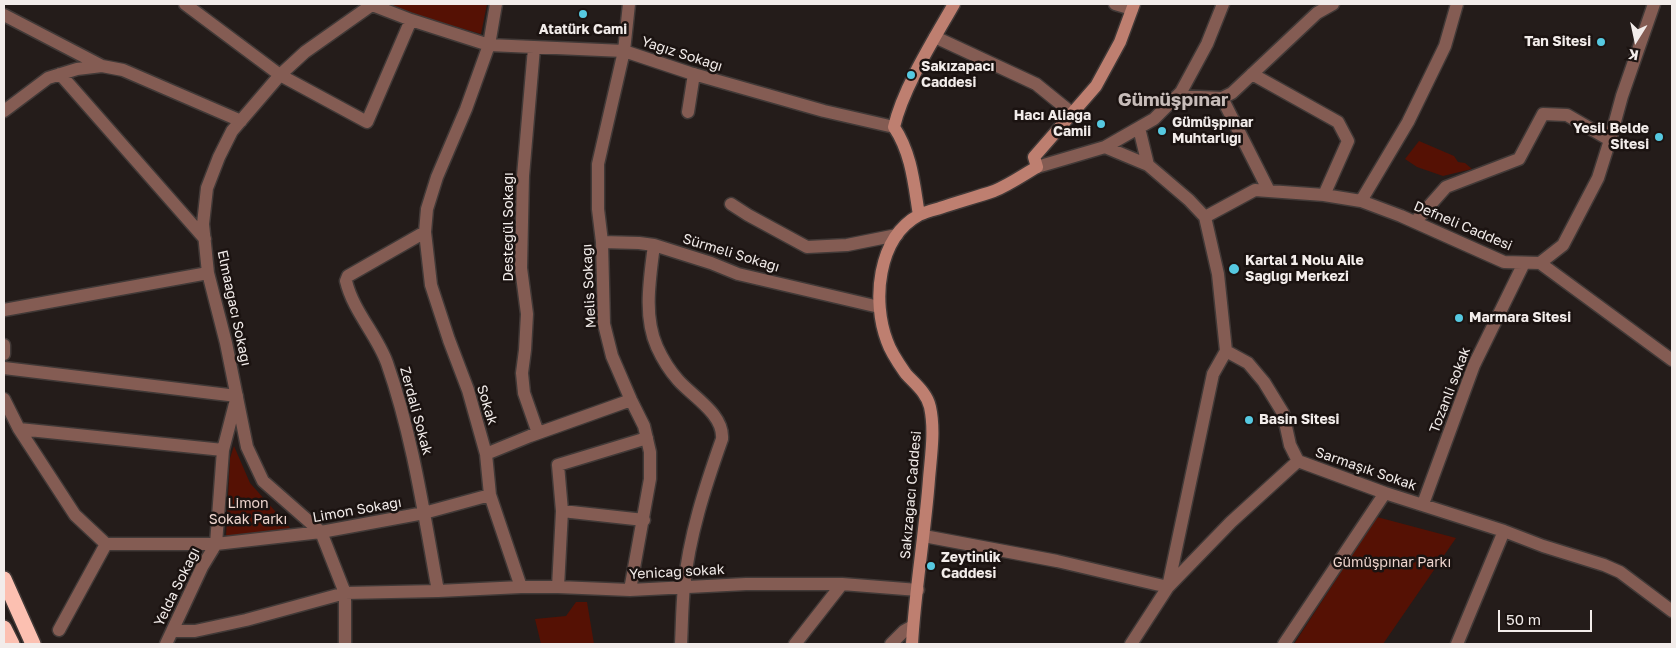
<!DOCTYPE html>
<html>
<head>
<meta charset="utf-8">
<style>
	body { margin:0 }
	#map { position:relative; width:1676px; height:648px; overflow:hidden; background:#241c1a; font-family:"Golos Text",sans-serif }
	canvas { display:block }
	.frame { position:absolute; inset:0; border:5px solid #f2ecea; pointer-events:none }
	.north { position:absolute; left:1611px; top:15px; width:50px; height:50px; -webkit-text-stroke:4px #1b1311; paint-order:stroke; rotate:190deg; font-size:14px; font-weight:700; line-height:20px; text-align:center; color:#f2ecea }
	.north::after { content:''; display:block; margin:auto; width:18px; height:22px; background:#f2ecea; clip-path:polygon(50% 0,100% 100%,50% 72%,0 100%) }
	.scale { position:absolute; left:1498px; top:610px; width:94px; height:22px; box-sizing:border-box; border:2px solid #f2ecea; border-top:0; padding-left:6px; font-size:15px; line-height:18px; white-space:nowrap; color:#f2ecea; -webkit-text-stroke:4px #1b1311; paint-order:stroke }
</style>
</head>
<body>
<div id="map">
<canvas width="1676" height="648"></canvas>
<div class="frame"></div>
<div class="north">K</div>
<div class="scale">50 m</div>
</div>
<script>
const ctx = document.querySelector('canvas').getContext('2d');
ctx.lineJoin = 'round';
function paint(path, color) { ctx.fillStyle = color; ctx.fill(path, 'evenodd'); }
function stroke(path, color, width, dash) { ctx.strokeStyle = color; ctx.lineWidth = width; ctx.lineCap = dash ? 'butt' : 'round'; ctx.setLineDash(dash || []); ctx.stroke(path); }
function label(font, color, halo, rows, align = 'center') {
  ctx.font = font + ' "Golos Text",sans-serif'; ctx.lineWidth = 5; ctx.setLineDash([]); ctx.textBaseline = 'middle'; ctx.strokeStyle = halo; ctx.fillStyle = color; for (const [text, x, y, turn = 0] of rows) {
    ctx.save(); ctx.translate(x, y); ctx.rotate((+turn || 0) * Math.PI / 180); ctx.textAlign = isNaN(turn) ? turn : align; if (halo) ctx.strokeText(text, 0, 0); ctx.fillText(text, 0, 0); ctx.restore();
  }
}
const green = new Path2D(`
	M387 4H487L481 34 384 6Z
	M1419 141 1454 156 1458 162 1465 163 1472 169 1443 176 1417 167 1405 159Z
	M234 446 250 483 291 529 226 537 230 458Z
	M1377 517 1456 538 1383 644H1294Z
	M576 602H587L594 644H541L535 619 566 616Z`);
const street = new Path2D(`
	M185 4 280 75 367 122 411 20
	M496 4 489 45 466 109 437 177 427 209 425 232 431 285 449 340 468 390 486 454 490 495 521 587
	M629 4 624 51 598 164V209L602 242 604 324 612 356 631 400 644 426 650 452V479L630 590
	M1115 4 1132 9
	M372 5 411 20 489 45 624 51 690 73 824 111 894 127
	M4 15 102 66
	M935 37 1036 84 1073 114
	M534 48 523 176 521 268 527 314 525 350 522 373 524 393 538 433
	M60 74 205 239
	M1252 74 1338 122 1348 141 1324 195
	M1177 96 1222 98 1232 93 1317 13 1333 4
	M1222 98 1269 191
	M4 111 48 78 77 69 102 66 123 70 241 121
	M688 112 694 74
	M1139 128 1148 165
	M1105 147 1148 165 1189 200 1205 217 1218 274 1226 351 1248 363 1264 382 1283 413 1290 445 1298 461 1385 493 1504 531 1543 546 1604 565 1620 572 1672 611
	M1037 167 1105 147 1154 119 1181 92 1207 44 1223 4
	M1361 201 1408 122 1445 46 1457 4
	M731 204 748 215 807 247 847 245 897 235
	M1205 217 1255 190 1324 195 1361 201 1401 216 1504 262 1540 263 1563 245 1598 178 1610 140 1622 96 1654 4
	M1415 222 1446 187 1519 159 1543 114 1567 115 1610 140
	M425 232 348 276 346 281C353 311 377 335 387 363 413 437 424 515 438 591
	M602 242 639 243 654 245 711 263 738 274 879 307
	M654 245C650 278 643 316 657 347 662 358 670 371 678 380 693 397 724 414 722 439 705 487 689 536 684 587 682 606 682 625 681 644
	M1540 263 1672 360
	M4 310 208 273
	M4 345V354
	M4 368 237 396 223 450 216 544 202 567 166 644
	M4 399 19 429 75 515 106 544H216L321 532 424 513 490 495
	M19 429 223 450
	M486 454 530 436 631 400
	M1423 504 1474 365 1524 263
	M562 511 644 520
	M924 536 1057 561 1168 587 1213 374 1226 351
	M558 587 562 511 558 465 647 438
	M59 630 106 544
	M172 631H195L246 620 345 593 438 591 521 587H558L630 590 746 584H842L918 590
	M345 644V593L321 532 263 481 247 447 226 343 208 273 203 224 207 188 219 157 232 131 280 75 305 52 373 4
	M795 644 842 584
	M891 644 904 631 913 626
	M1131 644 1168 587 1231 522 1298 461
	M1284 644 1385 493
	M1457 644 1504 531`);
const secondary = new Path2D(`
	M919 215C914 185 912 154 894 127 903 88 934 39 954 4
	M912 644C915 589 925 534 929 479 931 455 935 430 930 407 927 393 915 384 906 374 899 364 891 353 887 341 872 302 877 238 919 215 925 212 933 210 940 208 958 202 976 197 994 191 1009 185 1023 175 1037 167L1034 157 1096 86 1120 42 1134 4`);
const highway = new Path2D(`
	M4 579 33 644
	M4 628 12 644`);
const markers = [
	[583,14,5,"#56c9e1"],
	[1601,42,5,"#56c9e1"],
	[911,75,5,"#56c9e1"],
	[1101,124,5,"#56c9e1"],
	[1162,131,5,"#56c9e1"],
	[1659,137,5,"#56c9e1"],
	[1234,269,6,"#56c9e1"],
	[1459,318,5,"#56c9e1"],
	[1249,420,5,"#56c9e1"],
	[931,566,5,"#56c9e1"]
];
const poiNames = [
	["Atatürk Cami",583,30,"center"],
	["Tan Sitesi",1591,42,"right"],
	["Sakızapacı",921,67],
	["Caddesi",921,83],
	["Hacı Aliağa",1091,116,"right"],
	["Camii",1091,132,"right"],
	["Gümüşpınar",1172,123],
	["Muhtarlığı",1172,139],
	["Yesil Belde",1649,129,"right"],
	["Sitesi",1649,145,"right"],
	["Kartal 1 Nolu Aile",1245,261],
	["Sağlığı Merkezi",1245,277],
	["Marmara Sitesi",1469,318],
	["Basin Sitesi",1259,420],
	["Zeyti̇nli̇k",941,558],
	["Caddesi̇",941,574]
];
const streetNames = [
	["Yağız Sokağı",682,54,18],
	["Defneli Caddesi",1463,226,23],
	["Destegül Sokağı",509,227,-90],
	["Sürmeli Sokağı",731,253,17],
	["Melis Sokağı",589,286,-93],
	["Elmaağacı Sokağı",234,308,78],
	["Tozanli sokak",1450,390,-69],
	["Sokak",487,405,73],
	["Zerdali Sokak",416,411,75],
	["Sarmaşık Sokak",1366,469,19],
	["Sakızağacı Caddesi",911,495,-85],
	["Limon Sokağı",357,510,-10],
	["Yenicag sokak",677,572,-3],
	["Yelda Sokağı",177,587,-64]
];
const parkNames = [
	["Limon",248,504],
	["Sokak Parkı",248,520],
	["Gümüşpınar Parkı",1392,563]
];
const districtNames = [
	["Gümüşpınar",1173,100]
];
paint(green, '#551104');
stroke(street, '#413937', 15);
stroke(secondary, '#413937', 15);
stroke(highway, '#413937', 18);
stroke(street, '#845c53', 12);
stroke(secondary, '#be7f70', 12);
stroke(highway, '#fcc0b1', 15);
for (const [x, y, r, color] of markers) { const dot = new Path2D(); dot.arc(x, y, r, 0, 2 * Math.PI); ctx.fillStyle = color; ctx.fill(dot); stroke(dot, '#1b1311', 2); }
label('bold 14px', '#f2ecea', '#1b1311', poiNames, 'left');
label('14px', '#f2ecea', '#1b1311', streetNames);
label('14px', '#eed5ce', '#1b1311', parkNames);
label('bold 19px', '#c7bcb9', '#1b1311', districtNames);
</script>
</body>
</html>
